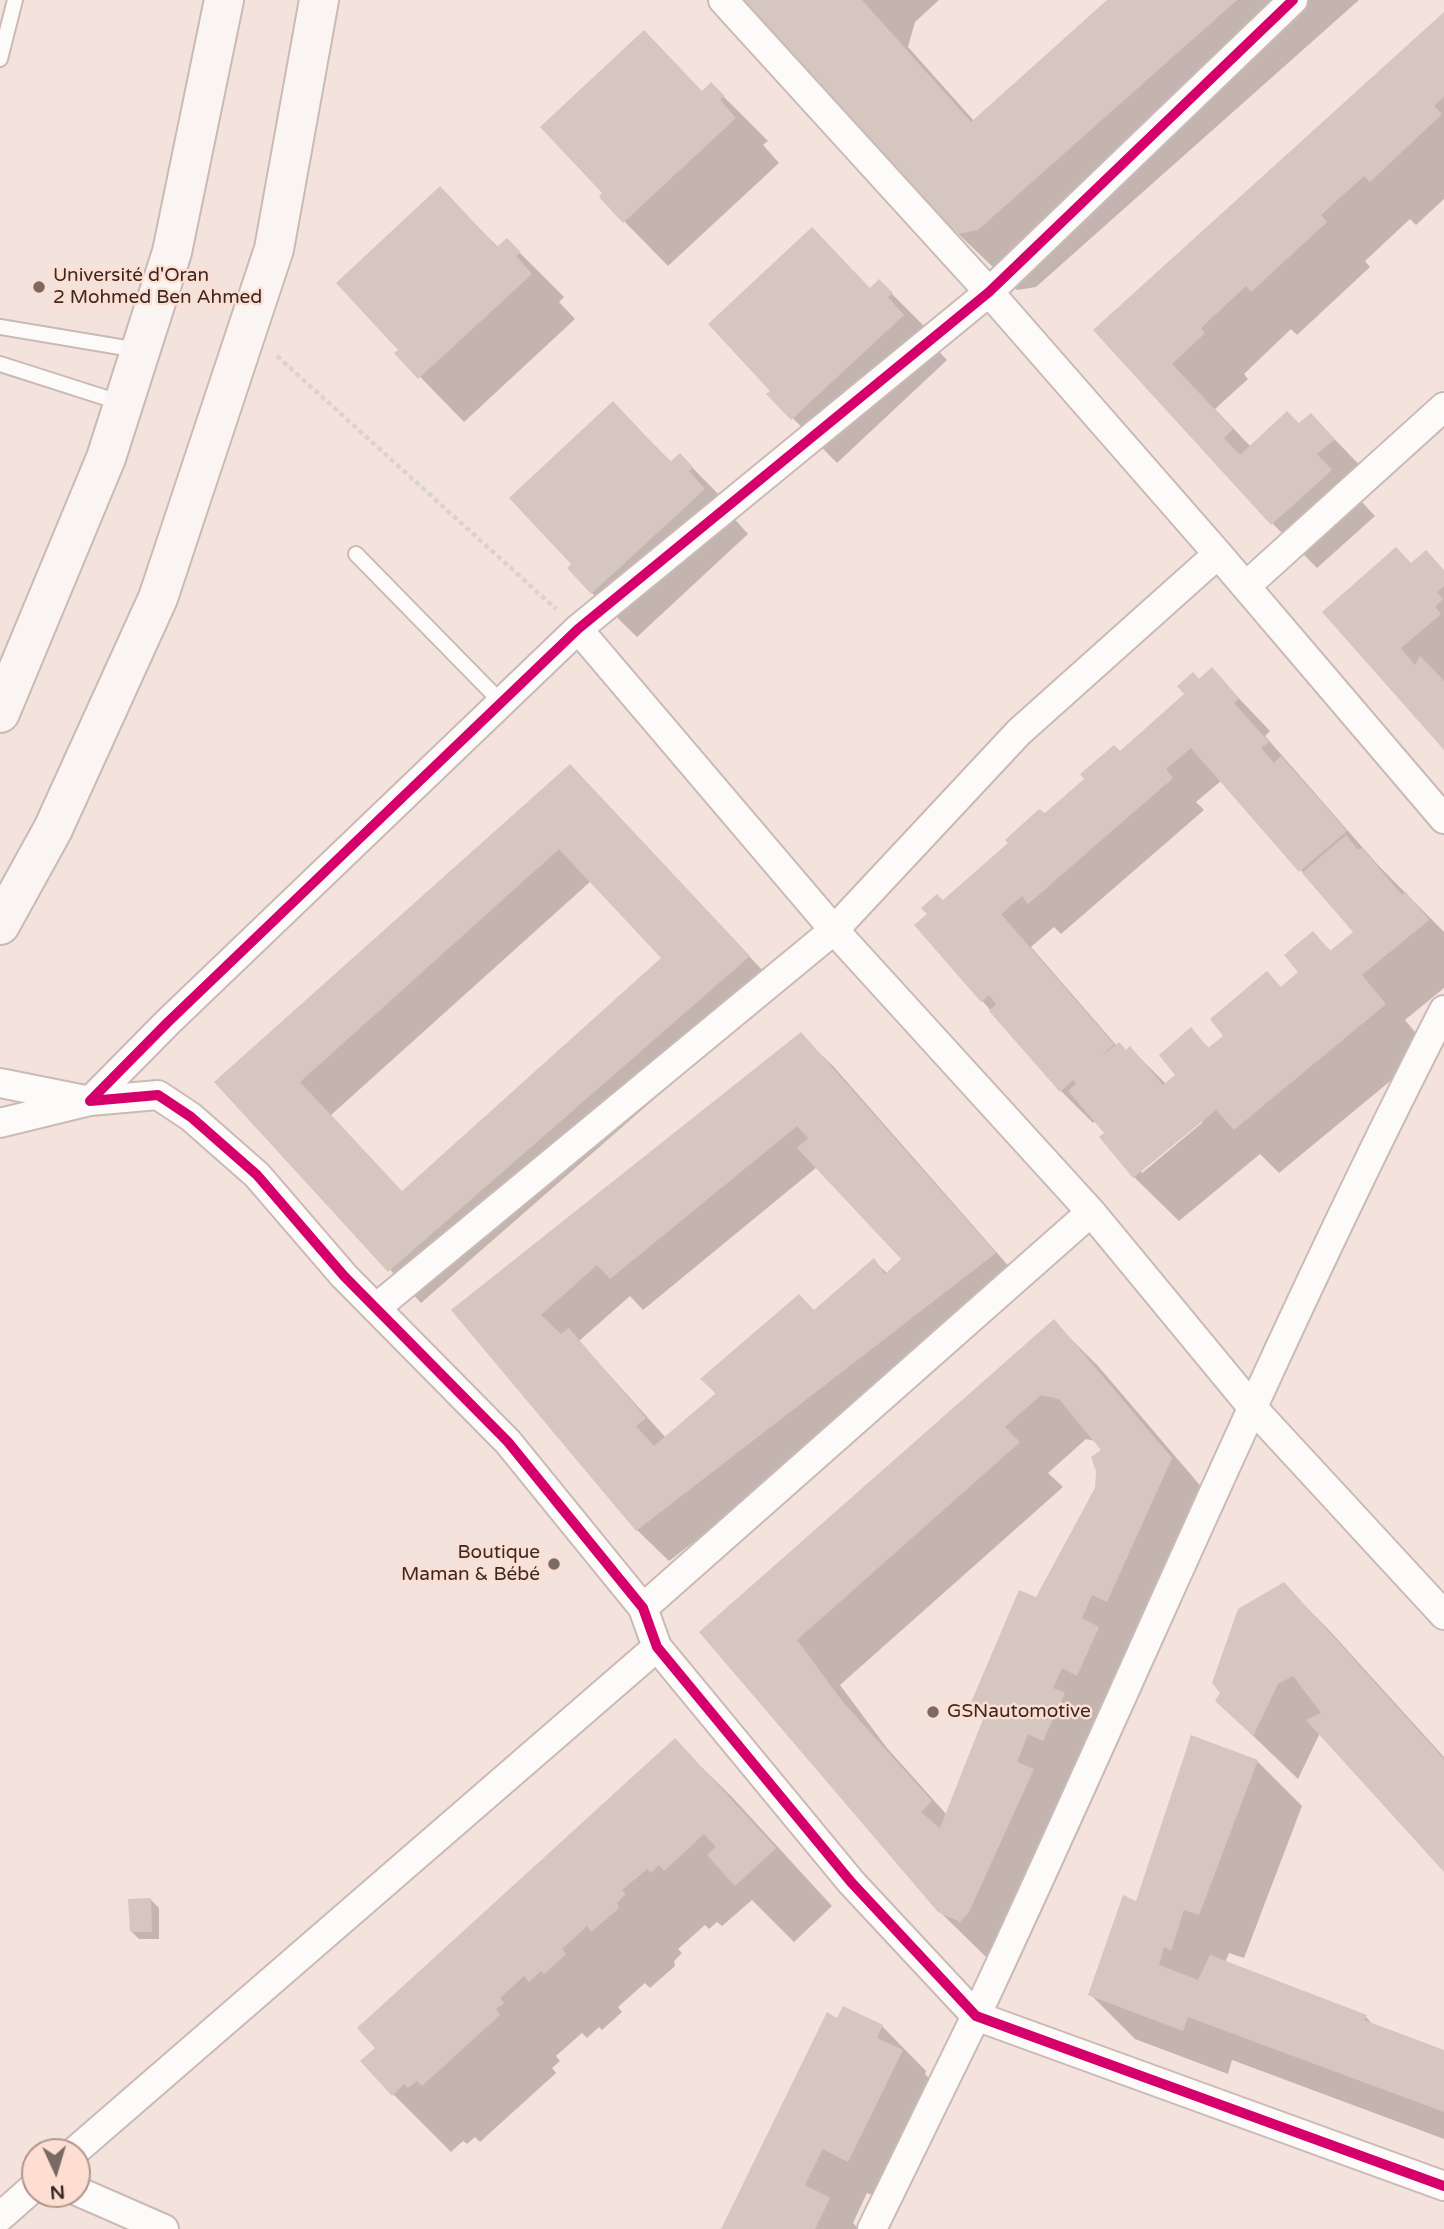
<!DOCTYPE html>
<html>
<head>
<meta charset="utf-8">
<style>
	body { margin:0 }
	#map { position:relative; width:1444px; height:2229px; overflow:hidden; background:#f4e2dc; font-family:"Varela Round",sans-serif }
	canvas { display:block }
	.north { position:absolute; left:21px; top:2138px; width:70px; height:70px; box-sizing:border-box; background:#feded1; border:2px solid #af968c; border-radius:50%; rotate:176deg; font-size:19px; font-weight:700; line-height:28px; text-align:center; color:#382924 }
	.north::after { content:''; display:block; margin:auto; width:24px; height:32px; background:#7a6a64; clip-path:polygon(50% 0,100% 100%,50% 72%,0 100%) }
</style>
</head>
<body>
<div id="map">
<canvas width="1444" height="2229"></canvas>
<div class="north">N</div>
</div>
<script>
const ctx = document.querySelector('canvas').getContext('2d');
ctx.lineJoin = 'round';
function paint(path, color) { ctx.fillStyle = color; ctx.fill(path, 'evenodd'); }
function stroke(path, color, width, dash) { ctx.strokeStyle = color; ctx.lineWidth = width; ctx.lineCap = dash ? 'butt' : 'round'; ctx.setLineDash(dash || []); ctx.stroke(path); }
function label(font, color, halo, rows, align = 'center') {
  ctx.font = font + ' "Varela Round",sans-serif'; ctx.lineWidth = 5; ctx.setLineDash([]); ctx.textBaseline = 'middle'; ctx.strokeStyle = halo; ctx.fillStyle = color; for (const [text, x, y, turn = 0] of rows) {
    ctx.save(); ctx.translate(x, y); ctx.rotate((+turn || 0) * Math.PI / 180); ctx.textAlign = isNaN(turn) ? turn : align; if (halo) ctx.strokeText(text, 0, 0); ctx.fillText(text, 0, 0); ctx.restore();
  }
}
const shadow = new Path2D(`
	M745 0H939L915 22 908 47 975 122 1110 0H1359L1036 287 1017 290 950 226Z
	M1444 14V199L1416 225 1410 219 1365 261 1370 267 1297 335 1291 329 1244 374 1248 379 1215 409 1251 447 1299 426 1311 415 1378 484 1360 500 1375 516 1317 568 1273 524 1095 330Z
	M711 84 768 141 763 145 779 163 668 266 624 221 605 193Z
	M440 189 499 248 507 240 564 297 559 302 575 319 464 422 397 353 401 350Z
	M879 281 936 338 931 343 947 360 837 463 769 394Z
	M613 403 672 463 680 455 724 500 732 516 748 534 637 637 592 593 573 565Z
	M1412 565 1444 570V748L1324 612Z
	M1212 670 1270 731 1265 736 1377 864 1444 932V988L1405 1020 1429 1049 1279 1173 1260 1154 1179 1221 1134 1177 1096 1120 1093 1123 1061 1091 916 925 1120 753ZM1222 780 1355 932 1332 952 1312 933 1301 972 1210 1049 1191 1030 1178 1075 1166 1084 1130 1048 1126 1052 1117 1046 1031 947 1054 927 1061 934 1204 810 1196 802ZM1201 1120 1203 1122 1142 1173 1140 1170Z
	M570 766 780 989 421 1303 217 1083ZM591 881 663 958 403 1193 331 1115Z
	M801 1035 833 1066 1026 1286 669 1561 637 1530 453 1310ZM817 1167 903 1259 888 1274 874 1261 814 1312 702 1379 717 1395 666 1438 579 1341 630 1296 643 1310Z
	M1054 1322 1098 1366 1216 1504 1005 1965 985 1956 939 1911 701 1632ZM1086 1439 1095 1441 1103 1451 1097 1489 1037 1599 971 1707 984 1720 947 1815 887 1748 840 1685 1063 1487 1048 1473Z
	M1283 1584 1328 1629 1444 1757V1870L1320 1733 1298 1779 1217 1701Z
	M674 1740 732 1797 832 1906 794 1942 752 1900 722 1926 717 1922 709 1929 705 1925 678 1949 682 1953 674 1961 675 1966 650 1988 645 1983 618 2007 622 2012 602 2030 599 2027 587 2038 582 2033 556 2056 560 2061 552 2068 556 2073 480 2142 475 2137 467 2144 463 2141 451 2152 393 2094Z
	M1257 1761 1302 1806 1244 1958 1229 1953 1225 1963 1366 2017 1374 2026 1444 2052V2139L1232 2060 1228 2074 1135 2039 1090 1994 1137 1903Z
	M151 1900 159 1908V1939H139L131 1931Z
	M838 2020 882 2026 926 2071 925 2074 946 2096 893 2205 867 2193 853 2223 859 2229H723Z`);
const building = new Path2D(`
	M743 0H862L971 122 1107 0H1237L978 230 958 234Z
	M1444 12V97L1434 106 1442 114 1370 182 1364 176 1321 215 1327 222 1251 292 1246 286 1201 328 1205 333 1172 364 1233 429 1224 438 1240 455 1287 411 1299 423 1311 413 1335 439 1317 454 1332 470 1271 525 1093 330Z
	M644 30 702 91 711 82 725 96 720 100 736 118 623 223 599 197 602 193 540 127Z
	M440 186 497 247 507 238 521 252 516 256 532 274 418 379 394 353 398 350 336 283Z
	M812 227 870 288 879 279 893 293 888 297 904 315 791 420 766 394 770 391 708 324Z
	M613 401 670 462 680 453 693 467 689 471 705 489 591 594 567 568 571 564 509 498Z
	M1396 547 1411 563 1426 550 1444 570V586L1437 592 1443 599 1435 607 1441 614 1401 648 1415 665 1420 656 1444 681V750L1322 612Z
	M1212 667 1239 698 1234 703 1269 742 1261 748 1274 763 1281 756 1347 831 1299 872 1191 748 1166 769 1173 778 1028 904 1022 896 1001 914 1114 1044 1101 1057 1119 1042 1126 1050 1130 1046 1163 1085 1175 1075 1159 1055 1191 1027 1208 1048 1223 1036 1210 1019 1267 971 1281 987 1298 972 1284 955 1313 931 1330 951 1353 932 1302 873 1346 835 1358 850 1362 848 1402 895 1405 891 1429 920 1362 975 1386 1004 1234 1130 1216 1110 1133 1178 1099 1137 1104 1133 1068 1091 1076 1084 1073 1080 1060 1092 989 1011 996 1004 989 995 981 1002 914 925 927 914 921 908 937 894 943 900 1008 843 1005 840 1039 809 1045 813 1084 779 1080 774 1114 745 1120 751 1184 694 1177 686 1193 672 1199 679Z
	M570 764 750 956 388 1272 214 1082ZM559 849 661 958 402 1191 300 1082Z
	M801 1032 996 1253 636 1531 451 1310ZM797 1126 808 1138 797 1148 901 1259 885 1274 874 1258 814 1310 799 1294 700 1379 716 1393 654 1446 636 1426 646 1418 569 1328 561 1334 541 1315 597 1265 610 1279Z
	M1054 1319 1172 1458 1107 1602 1092 1595 1082 1618 1099 1627 1077 1676 1062 1668 1053 1688 1065 1693 1043 1741 1028 1734 1017 1762 1034 1769 969 1912 960 1922 938 1912 699 1632ZM1041 1395 1059 1399 1101 1450 1091 1457 1096 1471 1095 1488 1036 1597 1019 1590 969 1707 985 1714 940 1828 921 1812 932 1801 843 1702 797 1640 1020 1442 1005 1427Z
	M1284 1582 1444 1759V1872L1306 1720 1321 1713 1293 1676 1278 1684 1253 1736 1215 1701 1220 1693 1212 1683 1238 1609Z
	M1191 1735 1258 1760 1199 1915 1184 1910 1171 1951 1164 1947 1159 1965 1198 1980 1210 1955 1367 2015 1364 2020 1444 2050V2112L1188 2017 1183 2031 1088 1995 1123 1895 1136 1901Z
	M675 1738 776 1848 735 1886 707 1855 716 1847 704 1834 664 1871 659 1865 651 1873 647 1869 622 1890 626 1894 617 1903 619 1908 591 1932 587 1926 562 1949 566 1954 544 1974 541 1971 529 1982 524 1976 500 1998 504 2003 496 2009 500 2015 422 2086 417 2081 408 2088 404 2084 392 2096 360 2061 375 2048 357 2028Z
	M151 1898 152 1932H130L128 1899Z
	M843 2006 883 2025 877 2038 903 2050 848 2162 823 2149 805 2185 830 2198 815 2229H721L827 2012 837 2018Z`);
const path = new Path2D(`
	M277 356 556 609`);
const lane = new Path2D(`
	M0 59 15 0
	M0 327 138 350
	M0 364 122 403
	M356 554 501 702`);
const street = new Path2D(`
	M723 0 989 292 1218 554 1444 819
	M1246 586 1444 407
	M578 629 834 930 1091 1212 1252 1407 1444 1615
	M0 1083 90 1101 0 1123
	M90 1101 158 1095 191 1117 257 1175 344 1276 508 1442 643 1608 657 1647 851 1882 976 2016 1444 2186
	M90 1101 168 1022 578 629 989 292 1293 0
	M376 1308 834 930 1019 732 1218 554
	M643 1608 1091 1212
	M74 2152 657 1647
	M77 2191 164 2229
	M0 2217 35 2186
	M872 2229C907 2158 942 2087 976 2016 1133 1681 1275 1339 1444 1010`);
const secondary = new Path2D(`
	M0 713 106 458 172 252 224 0
	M0 925 53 829 158 598 274 249 319 0`);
const cycleway = new Path2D(`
	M90 1101 158 1095 191 1117 257 1175 344 1276 508 1442 643 1608 657 1647 851 1882 976 2016 1444 2186
	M90 1101 168 1022 578 629 989 292 1293 0`);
const markers = [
	[39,287,7,"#7a6a64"],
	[554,1564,7,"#7a6a64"],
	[933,1712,7,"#7a6a64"]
];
const poiNames = [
	["Université d'Oran",53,276],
	["2 Mohmed Ben Ahmed",53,298],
	["Boutique",540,1553,"right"],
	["Maman & Bébé",540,1575,"right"],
	["GSNautomotive",947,1712]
];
paint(shadow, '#0003');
paint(building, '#d5c6c0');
stroke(lane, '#cabab6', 18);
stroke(street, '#cabab6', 32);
stroke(secondary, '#cabab6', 42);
stroke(path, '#d9d4d1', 4.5, [5, 3.5]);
stroke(lane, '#fdfbfa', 14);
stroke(street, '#fdfbfa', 28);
stroke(secondary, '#faf5f3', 38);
stroke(cycleway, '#d6006c', 10);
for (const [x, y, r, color] of markers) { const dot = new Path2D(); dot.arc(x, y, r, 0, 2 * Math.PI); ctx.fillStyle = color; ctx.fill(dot); stroke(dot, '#feded1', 2.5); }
label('19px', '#382924', '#feded1', poiNames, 'left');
</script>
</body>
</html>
